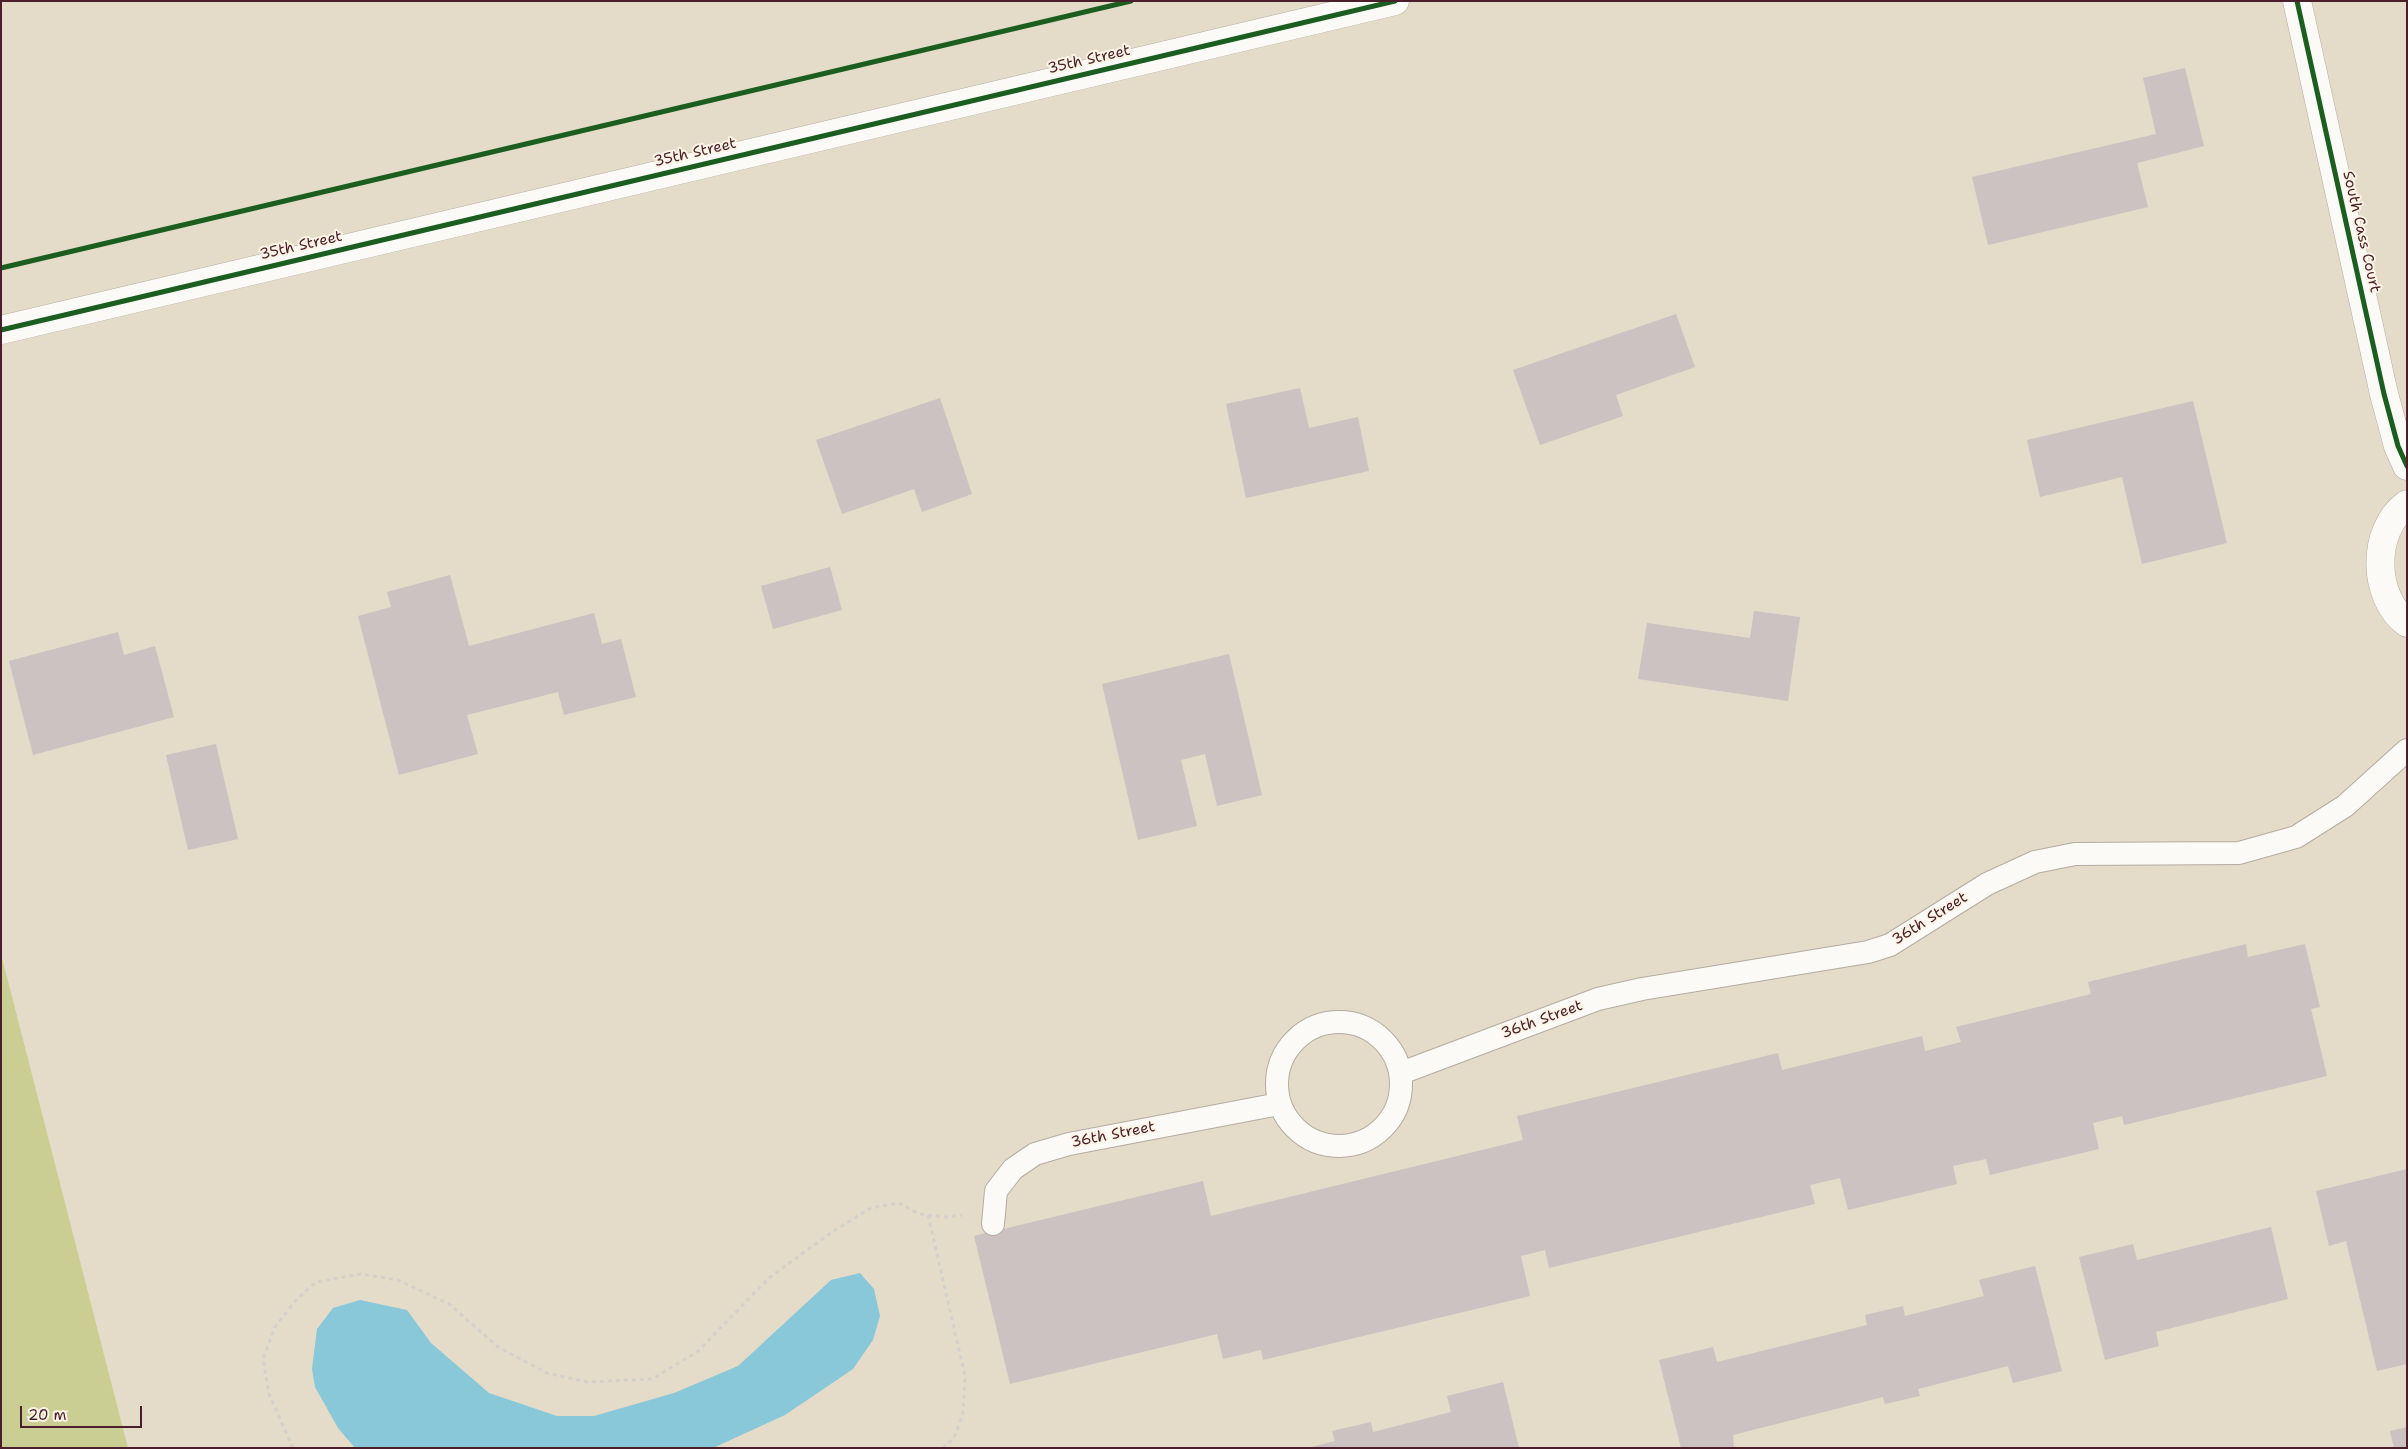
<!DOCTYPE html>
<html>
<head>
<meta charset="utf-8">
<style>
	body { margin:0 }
	#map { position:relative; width:2408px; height:1449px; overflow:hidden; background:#e4dbc9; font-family:"Shantell Sans",sans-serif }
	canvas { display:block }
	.frame { position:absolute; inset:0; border:2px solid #4a1f2b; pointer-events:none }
	.scale { position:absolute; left:20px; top:1406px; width:122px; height:22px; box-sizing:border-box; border:2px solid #4a1f2b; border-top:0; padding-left:6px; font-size:15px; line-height:18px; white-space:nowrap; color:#4a1f2b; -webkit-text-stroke:4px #fcf5e5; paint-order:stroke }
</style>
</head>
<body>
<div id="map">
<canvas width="2408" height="1449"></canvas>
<div class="frame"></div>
<div class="scale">20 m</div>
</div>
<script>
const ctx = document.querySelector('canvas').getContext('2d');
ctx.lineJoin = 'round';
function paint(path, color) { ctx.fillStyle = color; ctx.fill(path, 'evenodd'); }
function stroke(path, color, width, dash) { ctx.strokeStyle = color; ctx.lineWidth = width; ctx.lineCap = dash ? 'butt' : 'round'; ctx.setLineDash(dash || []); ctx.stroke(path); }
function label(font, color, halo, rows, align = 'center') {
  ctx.font = font + ' "Shantell Sans",sans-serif'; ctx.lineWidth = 4; ctx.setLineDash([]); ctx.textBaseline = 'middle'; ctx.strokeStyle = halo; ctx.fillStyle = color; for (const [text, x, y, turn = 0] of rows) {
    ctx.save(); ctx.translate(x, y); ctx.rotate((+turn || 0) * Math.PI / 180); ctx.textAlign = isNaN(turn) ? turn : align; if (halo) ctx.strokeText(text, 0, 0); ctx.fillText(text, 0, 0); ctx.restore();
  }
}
const green = new Path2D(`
	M1 954 128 1448H1Z`);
const water = new Path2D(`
	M860 1273 874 1289 880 1316 873 1340 853 1369 785 1415 713 1448H355L338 1428 315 1387 312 1369 317 1329 333 1308 360 1300 407 1310 431 1343 489 1393 557 1416H594L674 1393 738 1366 831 1280Z`);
const building = new Path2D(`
	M2185 68 2204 146 2137 163 2148 207 1988 245 1972 177 2156 134 2143 78Z
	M1676 314 1695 367 1616 395 1623 416 1540 445 1513 370Z
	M1300 388 1309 428 1358 417 1369 471 1246 498 1226 404Z
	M940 398 972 494 922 512 914 489 842 514 816 440Z
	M2193 401 2227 543 2142 564 2122 477 2040 497 2027 440Z
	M830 567 842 610 773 629 761 586Z
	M450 575 469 646 594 613 602 644 621 639 636 697 564 715 558 692 467 715 478 754 399 775 358 616 391 607 387 592Z
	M1754 611 1800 617 1788 701 1638 679 1647 623 1750 638Z
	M118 632 124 655 155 646 174 717 33 755 9 661Z
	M1229 654 1262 795 1217 806 1205 754 1181 760 1197 826 1138 840 1102 684Z
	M216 744 238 839 188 850 166 755Z
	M2246 944 2248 957 2305 944 2320 1007 2311 1009 2327 1076 2124 1125 2122 1116 2093 1123 2099 1149 1990 1175 1986 1159 1953 1166 1957 1184 1848 1210 1840 1178 1810 1185 1815 1204 1549 1268 1545 1250 1521 1256 1530 1296 1263 1360 1261 1350 1223 1359 1217 1334 1010 1384 974 1236 1203 1181 1211 1216 1523 1140 1517 1116 1778 1053 1782 1070 1922 1036 1925 1051 1961 1042 1956 1027 2091 994 2088 982Z
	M2407 1169V1364L2377 1371 2346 1241 2329 1246 2316 1191Z
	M2271 1227 2288 1299 2156 1332 2159 1346 2105 1360 2079 1257 2133 1244 2137 1260Z
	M2035 1266 2062 1371 2013 1383 2008 1366 1918 1389 1920 1396 1885 1404 1883 1397 1733 1435 1734 1448H1681L1659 1360 1713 1347 1717 1362 1867 1325 1865 1315 1903 1306 1905 1316 1984 1296 1979 1280Z
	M1503 1382 1519 1448H1308L1335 1441 1332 1431 1371 1422 1373 1432 1451 1412 1447 1396Z
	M2407 1427V1448H2394L2390 1431Z`);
const path = new Path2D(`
	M928 1215 965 1376 963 1414 954 1438 943 1448
	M293 1448 269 1394 263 1359 275 1327 296 1300 316 1282 361 1274 398 1280 449 1304 498 1347 547 1373 587 1382 652 1379 697 1352 770 1277 832 1232 871 1208 899 1203 919 1214 946 1217 962 1215`);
const lane = new Path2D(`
	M1277 1084a62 62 0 1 1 124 0a62 62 0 1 1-124 0Z
	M1401 1073 1598 999 1642 989 1868 952 1890 945 1987 884 2035 862 2075 854 2239 853 2296 837 2345 806 2407 750
	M993 1224 996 1191 1013 1169 1035 1154 1069 1144 1279 1104`);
const street = new Path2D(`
	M2297 1 2384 394 2398 446 2407 466
	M2407 504C2371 530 2372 597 2407 623`);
const secondary = new Path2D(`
	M1 330 1395 1`);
const cycleway = new Path2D(`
	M2297 1 2384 394 2398 446 2407 466
	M1 268 1131 1
	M1 330 1395 1`);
const streetNames = [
	["35th Street",1089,60,-13],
	["35th Street",695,153,-13],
	["South Cass Court",2361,232,77],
	["35th Street",301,246,-13],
	["36th Street",1930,919,-32],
	["36th Street",1542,1020,-20],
	["36th Street",1113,1135,-11]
];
paint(green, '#cace93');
paint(water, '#88c8d8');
paint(building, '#cbc2c1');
stroke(lane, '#b5aca1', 24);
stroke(street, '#b5aca1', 29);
stroke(secondary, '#b5aca1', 29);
stroke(path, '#d5d0cc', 3, [4, 4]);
stroke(lane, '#fbfaf7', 22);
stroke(street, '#fbfaf7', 28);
stroke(secondary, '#fbfaf7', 28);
stroke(cycleway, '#1b5e20', 5);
label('15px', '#4a1f2b', '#fcf5e5', streetNames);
</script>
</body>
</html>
